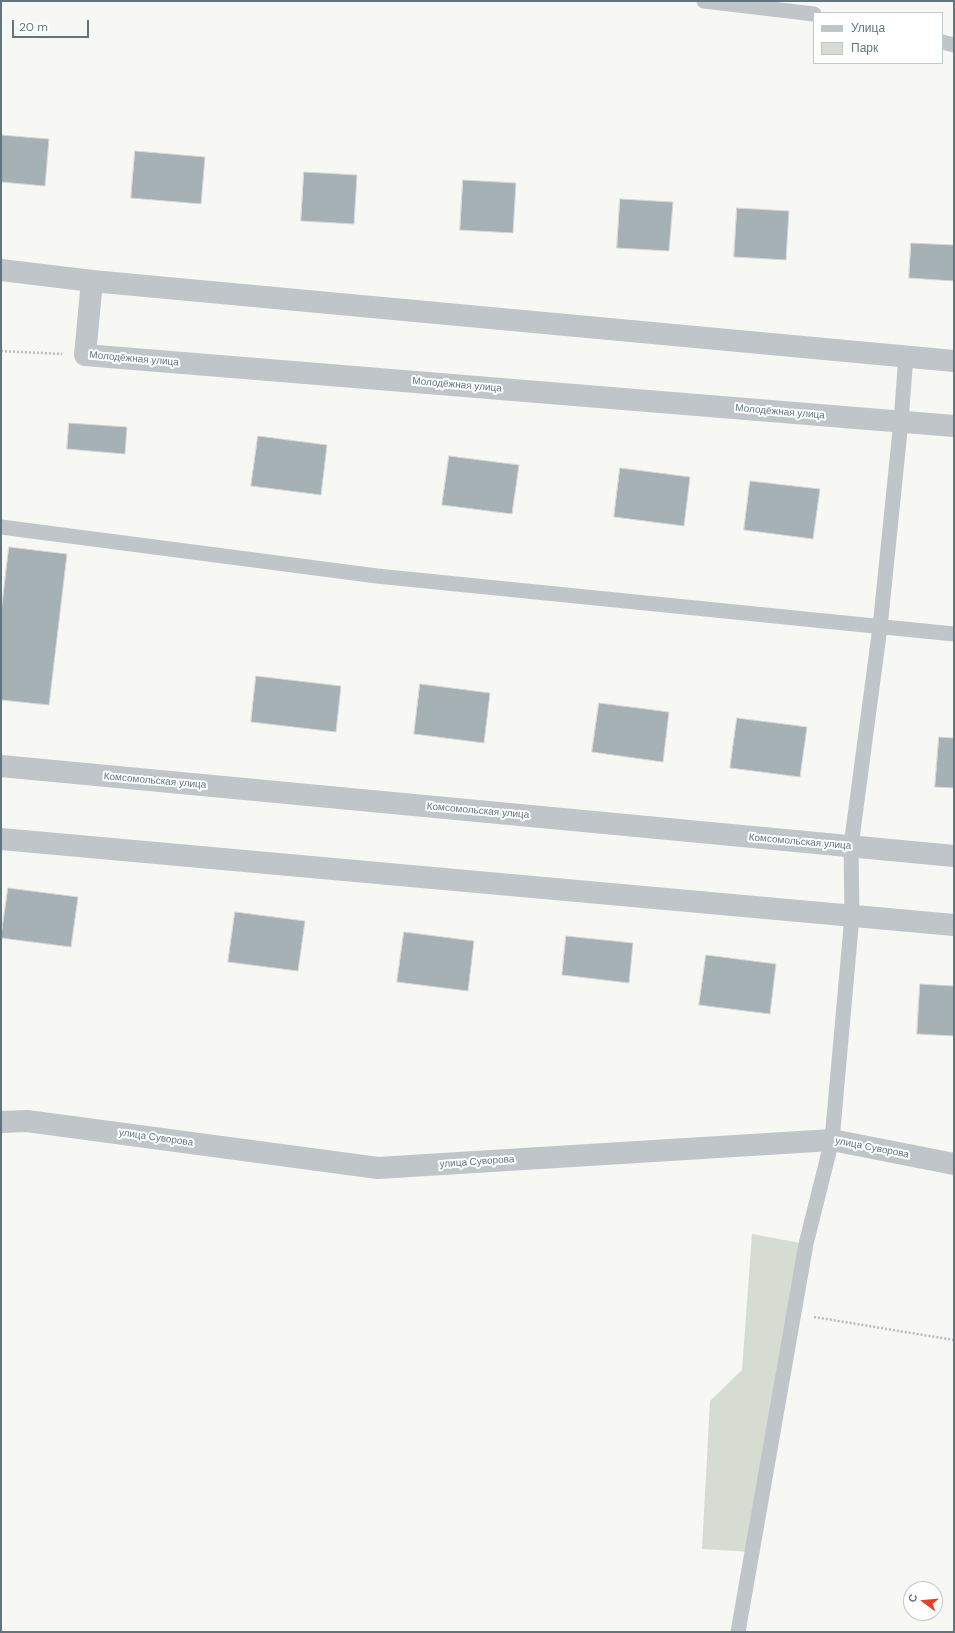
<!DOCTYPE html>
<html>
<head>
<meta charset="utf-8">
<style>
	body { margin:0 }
	#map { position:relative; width:955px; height:1633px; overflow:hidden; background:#f7f7f3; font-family:"DM Sans",sans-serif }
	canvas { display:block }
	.frame { position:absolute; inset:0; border:2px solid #61757f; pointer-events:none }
	.legend { position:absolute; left:813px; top:12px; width:130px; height:52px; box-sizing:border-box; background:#fff; border:1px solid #c0c8cc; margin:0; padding:5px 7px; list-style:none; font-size:12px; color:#61757f }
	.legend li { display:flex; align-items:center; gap:8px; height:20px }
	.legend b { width:20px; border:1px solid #c0c8cc }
	.north { position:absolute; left:903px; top:1581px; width:40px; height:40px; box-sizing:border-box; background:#fff; border:1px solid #c0c8cc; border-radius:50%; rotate:286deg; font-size:11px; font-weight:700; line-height:16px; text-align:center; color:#61757f }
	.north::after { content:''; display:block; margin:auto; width:14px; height:18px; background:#e53f25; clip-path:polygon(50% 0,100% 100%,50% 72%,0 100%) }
	.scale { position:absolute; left:12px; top:20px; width:77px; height:18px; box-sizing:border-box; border:2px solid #61757f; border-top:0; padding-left:5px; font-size:12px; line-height:14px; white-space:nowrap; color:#61757f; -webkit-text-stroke:3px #fff; paint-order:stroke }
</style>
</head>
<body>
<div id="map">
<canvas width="955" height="1633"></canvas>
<div class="frame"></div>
<ul class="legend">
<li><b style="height:5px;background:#bfc5c8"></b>Улица</li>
<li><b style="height:11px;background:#d7dcd3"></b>Парк</li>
</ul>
<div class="north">С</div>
<div class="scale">20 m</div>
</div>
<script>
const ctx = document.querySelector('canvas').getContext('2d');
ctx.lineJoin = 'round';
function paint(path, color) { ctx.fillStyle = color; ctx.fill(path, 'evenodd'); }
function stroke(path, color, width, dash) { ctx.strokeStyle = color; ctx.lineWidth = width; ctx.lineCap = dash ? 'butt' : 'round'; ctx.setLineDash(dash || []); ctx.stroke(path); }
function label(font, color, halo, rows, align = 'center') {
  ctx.font = font + ' "DM Sans",sans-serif'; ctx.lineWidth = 4; ctx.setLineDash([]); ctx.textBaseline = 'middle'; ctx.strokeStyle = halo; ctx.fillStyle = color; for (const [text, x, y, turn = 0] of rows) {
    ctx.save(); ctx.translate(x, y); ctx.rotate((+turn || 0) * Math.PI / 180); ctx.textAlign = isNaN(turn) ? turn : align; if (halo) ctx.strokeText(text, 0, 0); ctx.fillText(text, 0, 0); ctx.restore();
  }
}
const green = new Path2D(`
	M752 1234 806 1244 752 1552 702 1549 710 1401 742 1370Z`);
const building = new Path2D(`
	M1 135 49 139 45 186 1 182Z
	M135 151 205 157 201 204 131 198Z
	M304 172 357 175 354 224 301 221Z
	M463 180 516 183 513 233 460 230Z
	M620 199 673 202 669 251 617 248Z
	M737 208 789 211 786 260 734 257Z
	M911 243 954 245V281L909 278Z
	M69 423 127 427 125 454 67 449Z
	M258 436 327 445 321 495 251 486Z
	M449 456 519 465 512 514 442 505Z
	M620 468 690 477 684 526 614 517Z
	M750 481 820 489 813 539 744 530Z
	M9 547 67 554 49 705 1 700V613Z
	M256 676 341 686 336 732 251 722Z
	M420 684 490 693 484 743 414 734Z
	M599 703 669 712 663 762 592 752Z
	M737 718 807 727 800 777 730 768Z
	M939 737 954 738V788L935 787Z
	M8 888 78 897 71 947 1 938Z
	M235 912 305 921 298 971 228 962Z
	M404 932 474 941 468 991 397 982Z
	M566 936 633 943 629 983 562 975Z
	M706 955 776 964 770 1014 699 1005Z
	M920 984 954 986V1036L917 1034Z`);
const path = new Path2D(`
	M1 351 62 354
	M814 1317 954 1340`);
const lane = new Path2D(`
	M704 1 814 14
	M942 42 954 45
	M1 527 377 576 954 634
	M738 1632 806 1244 832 1140 852 916 851 846 880 627 901 421 906 356`);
const street = new Path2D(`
	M1 270 92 281
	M954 361 92 281 85 355 954 426
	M1 766 954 856
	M1 839 954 925
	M1 1122 27 1121 378 1168 832 1140 954 1164`);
const streetNames = [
	["Молодёжная улица",134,359,5],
	["Молодёжная улица",457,385,5],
	["Молодёжная улица",780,412,5],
	["Комсомольская улица",155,781,5],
	["Комсомольская улица",478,811,5],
	["Комсомольская улица",800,842,5],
	["улица Суворова",156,1138,8],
	["улица Суворова",872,1148,11],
	["улица Суворова",477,1162,-4]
];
paint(green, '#d7dcd3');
paint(building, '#a6b1b5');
stroke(building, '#d8d8d6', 1);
stroke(path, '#b9bdbf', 2.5, [2, 2]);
stroke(lane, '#bfc5c8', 15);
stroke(street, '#bfc5c8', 22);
label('10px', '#61757f', '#fff', streetNames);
</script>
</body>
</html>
